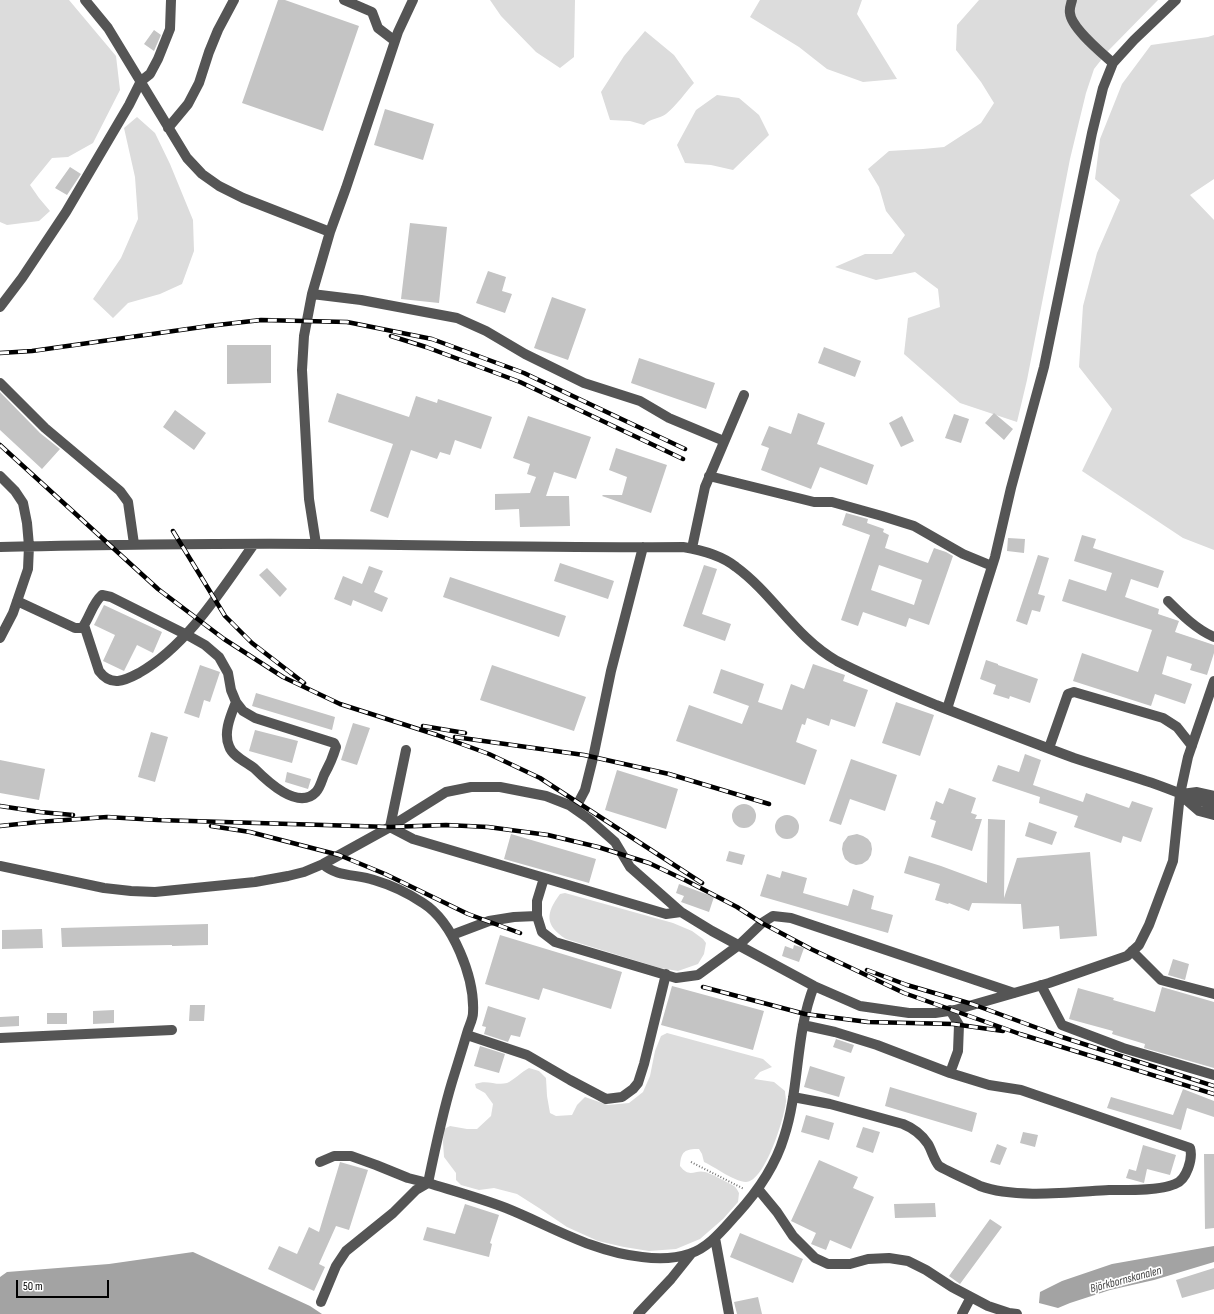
<!DOCTYPE html>
<html>
<head>
<meta charset="utf-8">
<style>
	body { margin:0 }
	#map { position:relative; width:1214px; height:1314px; overflow:hidden; background:#fff; font-family:"Sofia Sans Condensed",sans-serif }
	canvas { display:block }
	.scale { position:absolute; left:16px; top:1280px; width:93px; height:18px; box-sizing:border-box; border:2px solid #000; border-top:0; padding-left:5px; font-size:12px; line-height:14px; white-space:nowrap; color:#000; -webkit-text-stroke:3px #fff; paint-order:stroke }
</style>
</head>
<body>
<div id="map">
<canvas width="1214" height="1314"></canvas>
<div class="scale">50 m</div>
</div>
<script>
const ctx = document.querySelector('canvas').getContext('2d');
ctx.lineJoin = 'round';
function paint(path, color) { ctx.fillStyle = color; ctx.fill(path, 'evenodd'); }
function stroke(path, color, width, dash) { ctx.strokeStyle = color; ctx.lineWidth = width; ctx.lineCap = dash ? 'butt' : 'round'; ctx.setLineDash(dash || []); ctx.stroke(path); }
function label(font, color, halo, rows, align = 'center') {
  ctx.font = font + ' "Sofia Sans Condensed",sans-serif'; ctx.lineWidth = 3.5; ctx.setLineDash([]); ctx.textBaseline = 'middle'; ctx.strokeStyle = halo; ctx.fillStyle = color; for (const [text, x, y, turn = 0] of rows) {
    ctx.save(); ctx.translate(x, y); ctx.rotate((+turn || 0) * Math.PI / 180); ctx.textAlign = isNaN(turn) ? turn : align; if (halo) ctx.strokeText(text, 0, 0); ctx.fillText(text, 0, 0); ctx.restore();
  }
}
const green = new Path2D(`
	M0 0H69L116 56 120 90 93 143 68 157 52 158 30 185 39 198 50 211 39 221 7 225 0 222Z
	M490 0H575L574 57 560 68 536 52 501 16Z
	M760 0H862L857 14 897 79 863 82 827 69 799 47 750 17Z
	M979 0H1158L1109 50 1094 69 1086 93 1070 159 1027 380 1017 422 960 403 904 354 908 318 940 307 938 289 915 272 876 280 835 267 865 254H892L905 235 886 211 879 187 868 169 889 151 923 149 944 147 981 123 994 103 981 82 956 50 957 25Z
	M645 31 674 55 694 83C685 93 677 105 666 114 660 119 650 118 644 125L630 121 610 120 601 92 624 56Z
	M1214 35V179L1190 195 1214 220V550L1183 538 1082 471 1112 409 1079 367 1083 306 1097 253 1120 200 1095 179 1100 139 1122 84 1151 45 1208 37Z
	M717 95 739 98 759 115 769 135 733 170 711 165 685 163 677 145 696 110Z
	M137 117 155 133 170 164 193 220 194 251 182 284 160 294 128 303 113 318 93 299 121 258 138 219 135 177 124 128Z
	M565 893 673 923 692 931 703 939 706 943 704 954 698 964 678 971 660 968 566 939C544 925 546 913 560 894Z
	M667 1033 763 1059 772 1067 760 1072 754 1079 774 1082 785 1091C785 1094 786 1098 786 1101 785 1116 765 1182 746 1182 735 1182 715 1167 704 1162L702 1154 699 1149C685 1149 681 1151 680 1166 690 1179 695 1169 705 1172 710 1173 729 1183 734 1186 736 1187 738 1191 739 1193L738 1202 723 1219 700 1239 676 1249 649 1251 624 1247 598 1241 567 1227 539 1208 517 1194 494 1188 479 1190 461 1185 456 1180V1173L444 1157 443 1142 444 1129 450 1126 467 1129H477L491 1116 493 1104 485 1093 476 1088 475 1084C488 1079 495 1086 507 1083 512 1081 523 1071 529 1068L539 1071 546 1078 547 1096 550 1113 556 1116 572 1115 577 1105 585 1097 608 1105 629 1103 643 1092 650 1076 655 1051 661 1036Z`);
const water = new Path2D(`
	M1214 1246V1262L1154 1280 1110 1290 1070 1303 1058 1308 1039 1303 1040 1292 1062 1281 1112 1264Z
	M193 1252 310 1306 322 1314H0V1277L7 1272 109 1264Z`);
const building = new Path2D(`
	M278 0H285L359 26 323 131 242 103Z
	M154 30 161 35 154 51 144 44Z
	M385 109 434 124 423 160 374 145Z
	M70 167 81 174 67 195 55 188Z
	M410 223 447 227 439 303 401 299Z
	M488 271 506 277 502 291 512 294 505 313 476 303Z
	M552 297 586 309 568 360 534 348Z
	M227 345H271V383L227 384Z
	M824 347 861 361 855 377 818 363Z
	M639 358 715 383 706 409 631 383Z
	M0 392 40 433 60 449 42 469 0 430Z
	M337 393 409 417 416 396 437 403 438 399 492 417 481 449 455 440 450 455 440 452 437 459 411 450 388 518 370 511 393 444 328 422Z
	M175 410 206 433 194 450 163 427Z
	M798 413 825 423 817 444 874 465 867 485 820 467 811 489 761 470 769 448 761 445 769 426 791 434Z
	M994 413 1013 429 1004 440 985 423Z
	M954 414 969 419 961 443 945 438Z
	M528 416 591 437 576 479 554 472 546 496H569L570 526 520 527 519 509 495 510V494L530 493 536 477 527 474 530 464 513 458Z
	M902 416 914 441 901 447 889 423Z
	M616 448 667 465 651 513 602 496 603 495H622L627 477 609 470Z
	M846 513 868 519 867 523 884 529 883 532 889 535 885 548 928 563 934 548 946 552 953 556 929 625 909 618 906 627 863 612 858 626 841 620 870 535 842 525ZM879 565 922 580 914 605 871 590Z
	M1082 535 1096 539 1093 548 1164 571 1158 588 1131 579 1125 597 1159 609 1158 614 1179 621 1175 632 1214 645V653L1207 675 1190 670 1192 664 1167 656 1162 674 1192 684 1185 704 1155 694 1151 706 1073 681 1082 653 1138 672 1152 630 1062 601 1069 579 1106 591 1112 573 1074 561Z
	M1008 538 1025 539 1024 553 1007 551Z
	M1038 555 1049 558 1038 594 1045 596 1040 612 1032 610 1027 625 1016 621Z
	M560 563 614 581 608 599 554 581Z
	M704 565 717 569 702 614 731 624 725 641 683 626Z
	M369 566 383 571 374 592 388 598 382 612 353 600 351 606 334 599 343 576 362 584Z
	M267 568 287 589 280 597 259 575Z
	M450 577 566 616 559 637 443 597Z
	M104 605 162 632 153 653 137 645 124 671 103 661 115 635 94 625Z
	M986 660 998 664V665L1038 679 1030 703 1010 696 1009 699 993 694 996 685 980 679Z
	M813 664 845 675 843 681 868 690 855 727 831 719 829 726 807 718 805 725 802 724 796 742 817 750 805 785 676 741 689 705 742 724 749 706 713 693 721 669 764 684 758 702 782 710 791 684 804 689Z
	M200 665 220 672 210 702 204 700 199 718 184 713Z
	M492 665 586 697 574 731 480 700Z
	M256 693 335 717 332 730 252 706Z
	M896 702 934 715 920 756 882 743Z
	M353 723 370 728 357 765 341 760Z
	M255 730 298 741 292 763 249 751Z
	M151 732 168 737 155 782 138 777Z
	M1025 754 1041 760 1033 785 1083 802 1086 793 1129 808 1132 801 1153 808 1141 842 1123 836 1121 843 1074 827 1078 816 1039 803 1040 797 992 781 998 765 1019 772Z
	M851 759 897 775 885 811 850 799 841 825 829 821Z
	M0 760 45 769 39 800 0 793Z
	M617 770 678 789 666 829 605 810Z
	M287 772 311 779 308 789 285 782Z
	M949 788 976 798 971 813 977 815 975 819H982L972 851 931 837 936 821 930 819 936 801 943 804Z
	M732 816a12 12 0 1 1 24 0a12 12 0 1 1-24 0Z
	M775 827a12 12 0 1 1 24 0a12 12 0 1 1-24 0Z
	M988 819 1005 820 1004 898 1017 858 1090 852 1097 936 1060 939 1059 926 1023 929 1021 904 972 903 969 911 949 903 948 904 935 900 940 884 904 873 909 856 941 866 987 883Z
	M1029 822 1057 832 1052 845 1025 836Z
	M511 834 596 859 589 883 504 859Z
	M857 834 863 836 868 839 871 843 872 849 871 855 868 860 862 864 856 865 850 863 845 859 843 854 842 849 843 843 848 836Z
	M729 851 745 855 742 865 726 861Z
	M782 871 807 878 803 893 848 906 853 889 874 896 871 909 893 915 888 933 760 896 767 874 780 878Z
	M679 884 714 897 709 912 681 902 684 896 676 893Z
	M208 924V945L172 946V945L62 947 61 928Z
	M42 929 43 948 2 949V930Z
	M500 935 622 972 611 1009 543 988 539 1000 485 984Z
	M794 945 804 948 799 962 782 956 785 946 793 949Z
	M1173 959 1189 964 1185 980 1168 975Z
	M672 986 764 1011 753 1050 661 1025Z
	M1162 987 1214 1002V1068L1144 1048 1145 1044 1112 1034 1113 1031 1069 1019 1078 988 1114 998 1113 1000 1155 1012Z
	M190 1005H205L204 1021H189Z
	M488 1006 526 1018 520 1037 511 1035 508 1042 484 1034 486 1027 482 1026Z
	M114 1010V1023L93 1024V1011Z
	M47 1013H67V1024H47Z
	M19 1016V1026L0 1027V1017Z
	M836 1039 854 1045 851 1053 833 1047Z
	M480 1046 505 1054 499 1073 474 1066Z
	M810 1066 845 1077 839 1097 804 1087Z
	M890 1087 977 1113 972 1132 885 1106Z
	M1183 1089 1214 1101V1117L1187 1108 1181 1130 1107 1108 1111 1097 1173 1115Z
	M806 1115 834 1123 829 1140 801 1132Z
	M863 1127 880 1132 873 1153 856 1147Z
	M1023 1132 1038 1135 1035 1147 1020 1143Z
	M997 1144 1007 1148 1000 1165 990 1162Z
	M1143 1145 1176 1155 1170 1175 1147 1169 1144 1183 1126 1178 1129 1169 1136 1171Z
	M1204 1154H1214V1228L1205 1229Z
	M819 1160 858 1177 853 1188 874 1197 851 1249 830 1240 826 1250 811 1244 816 1233 791 1221Z
	M340 1162 368 1170 349 1230 336 1226 319 1264 325 1267 314 1291 268 1269 279 1246 297 1254 309 1227 319 1232Z
	M935 1203 936 1217 895 1218 894 1204Z
	M465 1204 499 1215 490 1243 492 1244 489 1257 423 1240 427 1227 455 1234Z
	M990 1219 1002 1227 960 1284 949 1276Z
	M740 1233 803 1259 793 1283 730 1257Z
	M1214 1268V1289L1182 1298 1176 1280Z
	M758 1297 762 1314H737L734 1302Z`);
const path = new Path2D(`
	M691 1162 744 1189`);
const minor = new Path2D(`
	M85 0 108 28 187 158 202 174 219 186 243 198 330 232
	M344 0 372 12 378 28 395 41
	M1072 0C1071 4 1069 9 1070 13 1071 28 1102 53 1113 63
	M168 128 188 104 199 83 209 52 218 30 234 0
	M312 294 361 300 457 318 486 331 525 354 584 383 640 401 669 418 724 441
	M0 307 22 278 66 212 129 105 141 81 150 74 158 59 170 29 171 0
	M0 383 45 428 120 491 128 502 134 544
	M0 476 15 491 23 503 27 523 29 546 28 569 13 613 0 638
	M709 476 814 502H832L882 516 914 526 963 554 992 566
	M316 544 309 499 302 370 304 336 312 294 330 232 346 188 398 32 413 0
	M0 547C105 545 210 543 316 544 438 545 561 548 683 547 702 550 721 555 736 567 773 594 796 638 837 661 869 678 903 691 936 705 982 723 1028 741 1074 758 1098 766 1122 773 1146 781 1169 788 1190 799 1214 805
	M692 548 705 487 744 395
	M17 601 75 628H82C90 617 92 604 102 595L111 597 189 636 205 645 219 657 228 673 231 690 236 702 243 711 255 718 334 743 336 747C333 757 329 766 324 775 322 780 320 788 316 792 298 811 267 781 254 768 246 762 232 756 229 746 223 732 231 715 236 702
	M1168 601C1182 615 1196 629 1214 637
	M84 625 99 671C111 687 124 681 139 673 188 645 222 589 254 544
	M947 709 995 557 1011 488 1044 367 1092 133 1103 88 1113 63 1134 40 1176 0
	M1049 748 1068 694 1074 692 1163 718 1177 727 1192 746
	M406 750 390 827 413 839 666 914 681 912
	M1182 794 1197 792 1214 796
	M1184 798 1199 811 1214 815
	M575 809 585 790 593 758 611 671 643 547
	M323 864C336 877 357 874 374 880 391 885 408 893 423 903 453 922 475 978 473 1013 473 1019 469 1026 467 1033 462 1050 457 1066 452 1082 442 1115 435 1149 428 1183 454 1191 480 1198 506 1208 551 1226 592 1252 642 1257 658 1259 674 1259 689 1254 709 1248 724 1228 737 1214 758 1191 775 1167 784 1137 800 1088 795 1034 814 986
	M0 866 104 888 131 891 155 892 255 882 288 876 304 872 323 864 390 827 446 792 471 787H500L546 796 569 805 589 819 615 842 630 867 681 912 712 931 814 986 860 1006 909 1013H935L955 1010 1049 983 1127 956 1139 945 1149 925 1173 861 1180 794 1188 757 1214 681
	M544 878 537 901V916L542 932 555 942 676 978 698 975 739 945 762 923 773 916 791 918 1014 993
	M452 935 489 921 514 917 537 916
	M1132 951 1161 980 1214 994
	M1041 985 1062 1025 1123 1048 1214 1075
	M467 1035 527 1055 570 1080 606 1099 622 1097 633 1089 638 1083 644 1064 666 974
	M0 1038 172 1030
	M950 1073 958 1051 959 1025 950 1010
	M793 1097 830 1104 903 1124C913 1128 922 1135 928 1144 932 1151 934 1160 939 1166 943 1169 974 1183 980 1186 1015 1199 1072 1192 1109 1190 1127 1190 1159 1191 1175 1184 1187 1180 1193 1158 1190 1148L1021 1090 989 1085 950 1073 877 1045 835 1032 803 1025
	M320 1162 334 1156H351L376 1165 408 1178 428 1183 416 1190 393 1213 346 1251 336 1266 321 1302
	M758 1189 777 1212 793 1236 815 1258 828 1264H850L868 1259 889 1258 908 1261 926 1270 952 1287 988 1306 1009 1313 1017 1314
	M715 1238 729 1314
	M638 1314 671 1279 691 1254
	M962 1314 971 1297`);
const rail = new Path2D(`
	M391 336 426 347 520 382 683 459
	M0 353 32 351 209 326 261 320 347 322 432 339 524 373 685 449
	M0 445 158 589 224 639 283 677 340 704 437 735 489 754 540 778 702 883
	M173 531 225 616 252 643 304 683
	M423 726 465 733
	M455 737 584 755 669 774 769 804
	M0 806 40 812 73 815
	M0 826 38 822 107 817 158 820 390 827 446 825 488 827 548 835 598 847 649 863 687 881 737 907 762 923 811 949 904 993 1020 1034 1214 1094
	M211 826 250 832 339 855 385 874 468 914 520 933
	M867 970 907 985 972 1004 1062 1037 1214 1086
	M703 987 805 1014 868 1022 953 1024 1003 1031`);
const waterNames = [
	["Björkbornskanalen",1126,1280,-15]
];
paint(green, '#dcdcdc');
paint(water, '#a3a3a3');
paint(building, '#c4c4c4');
stroke(path, '#777', 2, [1, 2]);
stroke(minor, '#555', 10);
stroke(rail, '#000', 4.5);
stroke(rail, '#fff', 3, [9]);
label('italic 12px', '#444', '#fff', waterNames);
</script>
</body>
</html>
